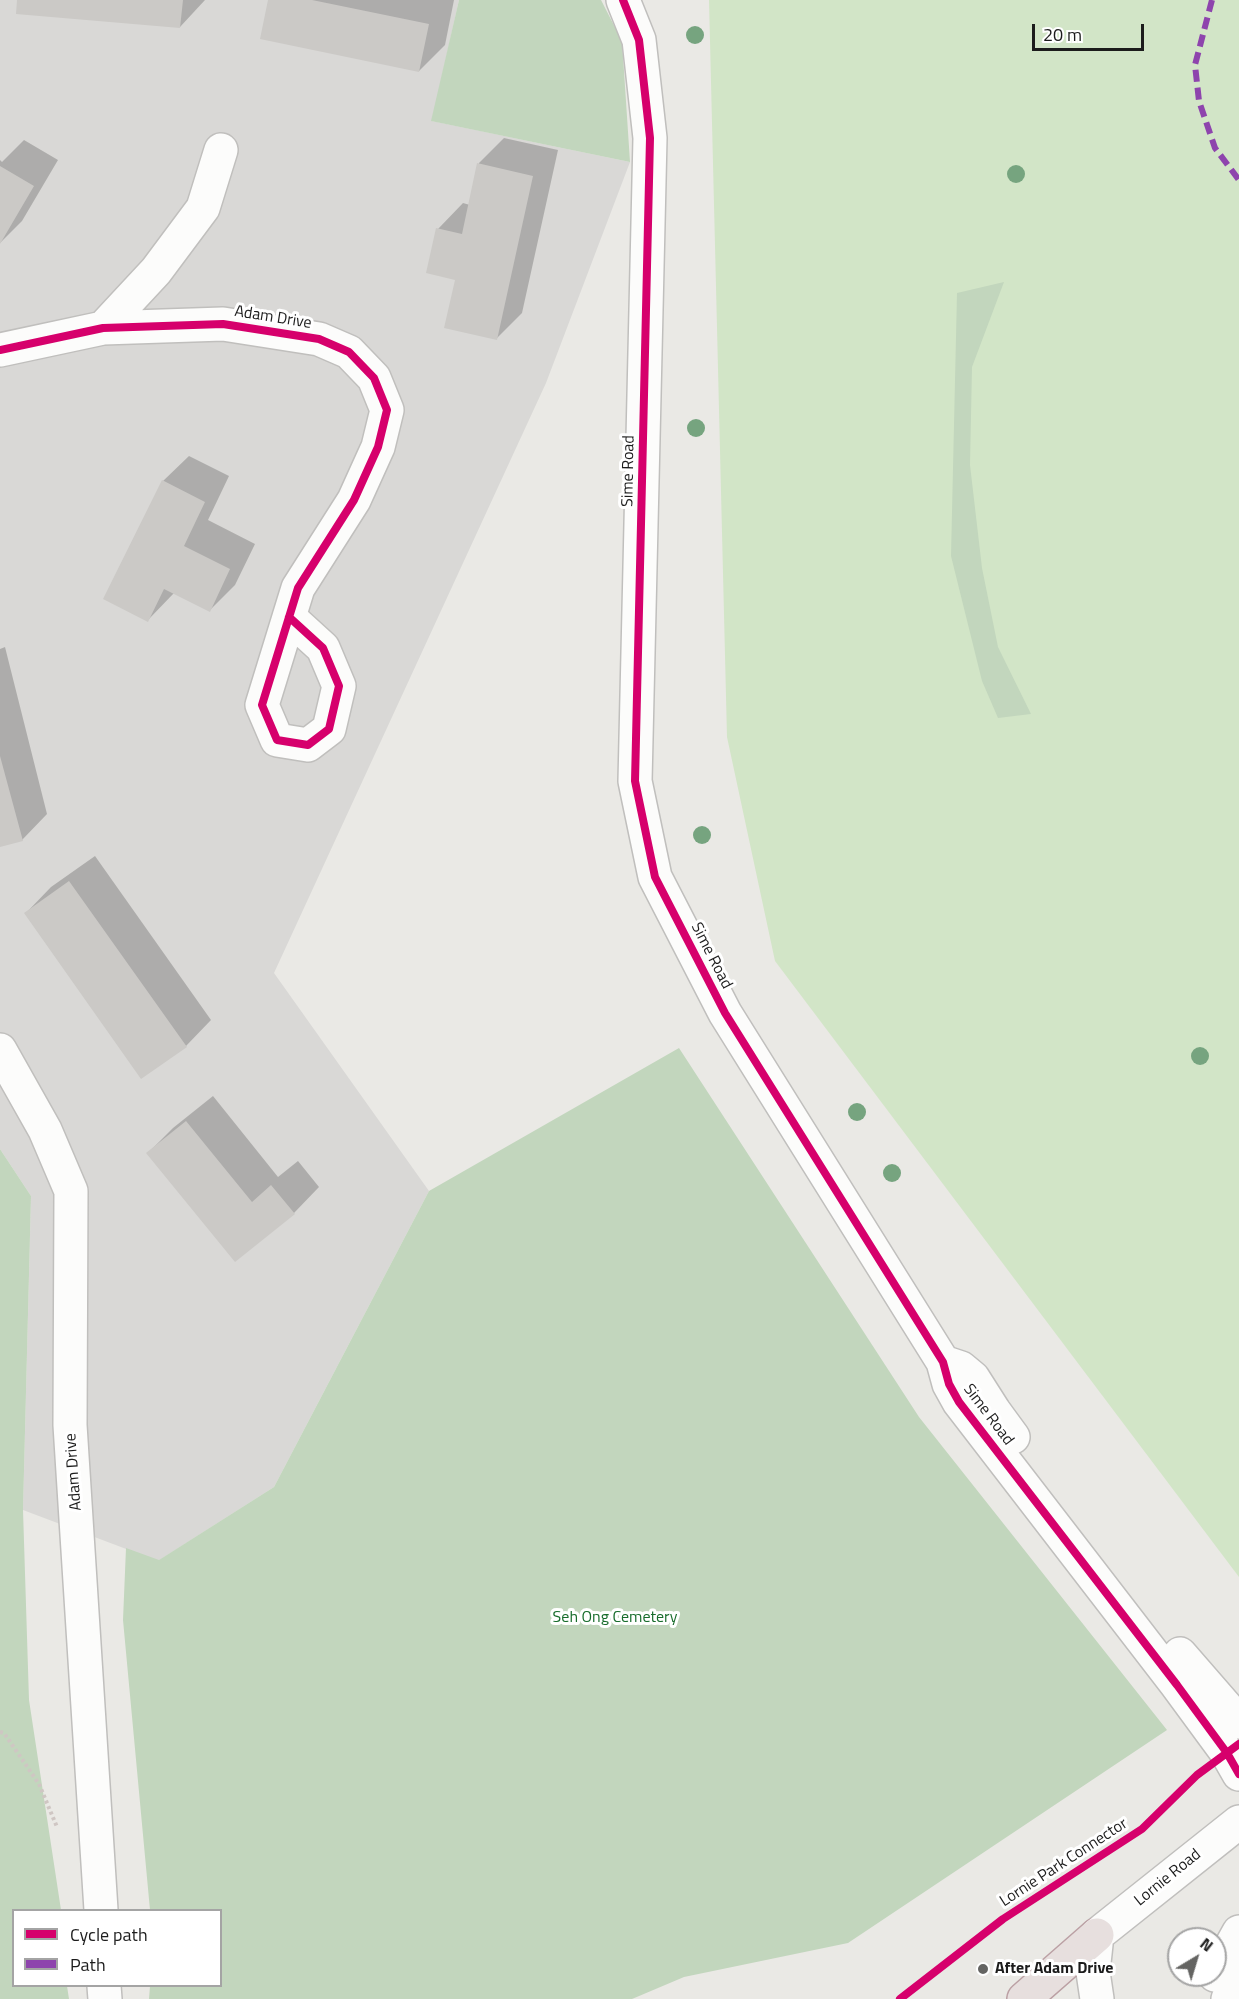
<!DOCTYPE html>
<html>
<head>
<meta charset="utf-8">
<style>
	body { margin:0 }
	#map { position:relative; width:1239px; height:1999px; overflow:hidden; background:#eae9e5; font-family:"Titillium Web",sans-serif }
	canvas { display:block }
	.legend { position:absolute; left:12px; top:1909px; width:210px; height:78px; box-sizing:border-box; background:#fff; border:2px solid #a4a4a4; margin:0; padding:8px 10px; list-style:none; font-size:18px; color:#1c1c1c }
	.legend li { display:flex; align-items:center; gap:12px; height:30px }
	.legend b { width:30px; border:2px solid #a4a4a4 }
	.north { position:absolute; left:1167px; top:1927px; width:60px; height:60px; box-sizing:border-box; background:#fff; border:2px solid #a4a4a4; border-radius:50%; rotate:38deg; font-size:16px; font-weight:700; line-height:24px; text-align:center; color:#1c1c1c }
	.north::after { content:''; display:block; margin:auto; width:21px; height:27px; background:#646462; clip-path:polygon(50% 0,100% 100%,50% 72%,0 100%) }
	.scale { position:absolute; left:1032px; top:24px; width:112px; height:27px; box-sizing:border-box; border:3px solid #1c1c1c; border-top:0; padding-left:8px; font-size:18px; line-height:21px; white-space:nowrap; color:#1c1c1c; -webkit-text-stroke:4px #fff; paint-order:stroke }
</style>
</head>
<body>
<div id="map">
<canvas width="1239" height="1999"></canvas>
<ul class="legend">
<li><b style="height:8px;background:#d6006c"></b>Cycle path</li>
<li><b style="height:8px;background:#8e44ad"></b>Path</li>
</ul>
<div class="north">N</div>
<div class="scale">20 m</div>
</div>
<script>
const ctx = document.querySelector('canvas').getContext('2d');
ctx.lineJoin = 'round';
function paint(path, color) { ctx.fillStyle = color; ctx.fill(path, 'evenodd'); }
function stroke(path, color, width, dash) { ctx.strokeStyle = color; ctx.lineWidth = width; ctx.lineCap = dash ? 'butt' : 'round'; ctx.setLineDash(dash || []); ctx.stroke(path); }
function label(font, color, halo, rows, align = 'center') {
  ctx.font = font + ' "Titillium Web",sans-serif'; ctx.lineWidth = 6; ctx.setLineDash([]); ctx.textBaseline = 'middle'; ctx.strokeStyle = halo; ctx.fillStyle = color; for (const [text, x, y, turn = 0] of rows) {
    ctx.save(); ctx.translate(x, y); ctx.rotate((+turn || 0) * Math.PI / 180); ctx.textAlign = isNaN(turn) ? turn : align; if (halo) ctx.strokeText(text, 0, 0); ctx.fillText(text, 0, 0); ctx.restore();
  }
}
const residential = new Path2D(`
	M0 0H459L432 121 630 162 546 383 274 973 429 1191 274 1487 158 1561 23 1510 31 1196 0 1149Z`);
const grass = new Path2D(`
	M709 0H1239V1577L775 961 727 737Z`);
const forest = new Path2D(`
	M459 0H601L622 41 630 162 431 121Z
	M1004 282 972 367 970 465 982 568 998 647 1031 714 998 718 982 681 951 556 957 293Z
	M679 1048 919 1417 1167 1730 848 1943 684 1977 632 1999H149L150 1986H220V1910H150L123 1620 126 1548 159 1560 274 1487 429 1191Z
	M0 1149 31 1196 23 1510 29 1700 61 1910H14V1986H67L69 1999H0Z`);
const shadow = new Path2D(`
	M18 0H205L180 27Z
	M270 0H454L445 45 419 71Z
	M504 138 558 150 522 313 496 339 456 279 438 229 463 203 470 205 479 163Z
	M24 140 58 160 22 221 0 243V160L2 162Z
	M189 456 229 476 208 520 255 544 235 585 210 610 174 593 148 620 163 481Z
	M5 647 47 814 22 840 0 845V649Z
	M95 856 211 1020 186 1046 26 913 51 887Z
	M213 1096 278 1177 298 1161 319 1187 294 1213 235 1260 148 1153 173 1128Z`);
const building = new Path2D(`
	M17 0H183L180 28 16 14Z
	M268 0H312L429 24 419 72 260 39Z
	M477 163 533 176 497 340 444 328 455 280 426 273 436 228 462 234Z
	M0 166 34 186 0 244Z
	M162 480 205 502 184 546 230 569 210 612 164 589 148 622 103 599Z
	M0 756 23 841 0 847Z
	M69 881 187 1047 141 1079 24 913Z
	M186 1121 252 1202 271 1185 295 1214 235 1262 146 1153Z`);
const path = new Path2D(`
	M0 1732 4 1733 39 1784 57 1827`);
const minor = new Path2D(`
	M623 0 639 40 650 138 635 781 655 877 725 1013 943 1362 949 1384 959 1402 1177 1685 1227 1753 1239 1774
	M103 328 156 271 203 208 221 150
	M0 350 103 328 223 324 319 339 349 352 374 378 387 410 378 447 354 500 298 588 262 705 277 740 308 745 329 729 339 686 323 648 289 617
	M0 1050 45 1130 71 1191 70 1425 101 1910
	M943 1362 961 1368 973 1378 994 1411 1013 1437
	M1180 1654 1239 1722
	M1215 1975 1239 1932
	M104 1986 105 1999
	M1097 1999 1093 1972 1097 1935 1239 1822
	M1228 1999 1239 1982`);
const highway = new Path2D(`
	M1024 1999 1097 1935`);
const quiet = new Path2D(`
	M1212 0 1195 65 1199 101 1215 148 1239 180`);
const cycleway = new Path2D(`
	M623 0 639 40 650 138 635 781 655 877 725 1013 943 1362 949 1384 959 1402 1177 1685 1227 1753 1239 1774
	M0 350 103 328 223 324 319 339 349 352 374 378 387 410 378 447 354 500 298 588 262 705 277 740 308 745 329 729 339 686 323 648 289 617
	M900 1999 1003 1919 1142 1829 1197 1775 1239 1744`);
const trees = [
	[695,35],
	[1016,174],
	[696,428],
	[702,835],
	[1200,1056],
	[857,1112],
	[892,1173]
];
const markers = [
	[983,1969,6,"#646462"]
];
const streetNames = [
	["Adam Drive",273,318,9],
	["Sime Road",629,471,-89],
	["Sime Road",711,956,63],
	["Sime Road",988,1415,53],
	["Adam Drive",74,1472,-94],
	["Lornie Park Connector",1064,1863,-33],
	["Lornie Road",1168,1878,-39]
];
const parkNames = [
	["Seh Ong Cemetery",615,1618]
];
const poiNames = [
	["After Adam Drive",995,1969]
];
paint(residential, '#d9d8d6');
paint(grass, '#d2e5c7');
paint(forest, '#c2d6bd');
paint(shadow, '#0003');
paint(building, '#cbc9c6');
stroke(minor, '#c0bfbd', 36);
stroke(highway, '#bba0a4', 36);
stroke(path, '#cfc6c3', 4, [3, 3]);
stroke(minor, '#fcfcfb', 33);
stroke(highway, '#e7dfde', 33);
stroke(quiet, '#8e44ad', 6, [12, 6]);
stroke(cycleway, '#d6006c', 8);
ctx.fillStyle = '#76a47f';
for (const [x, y] of trees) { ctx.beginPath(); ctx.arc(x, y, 9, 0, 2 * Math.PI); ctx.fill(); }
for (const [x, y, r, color] of markers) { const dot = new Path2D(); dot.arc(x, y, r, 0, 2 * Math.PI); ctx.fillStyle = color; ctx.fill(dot); stroke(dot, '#fff', 2); }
label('16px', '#1c1c1c', '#fff', streetNames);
label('16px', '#176c2b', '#fff', parkNames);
label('bold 16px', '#1c1c1c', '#fff', poiNames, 'left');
</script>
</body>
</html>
